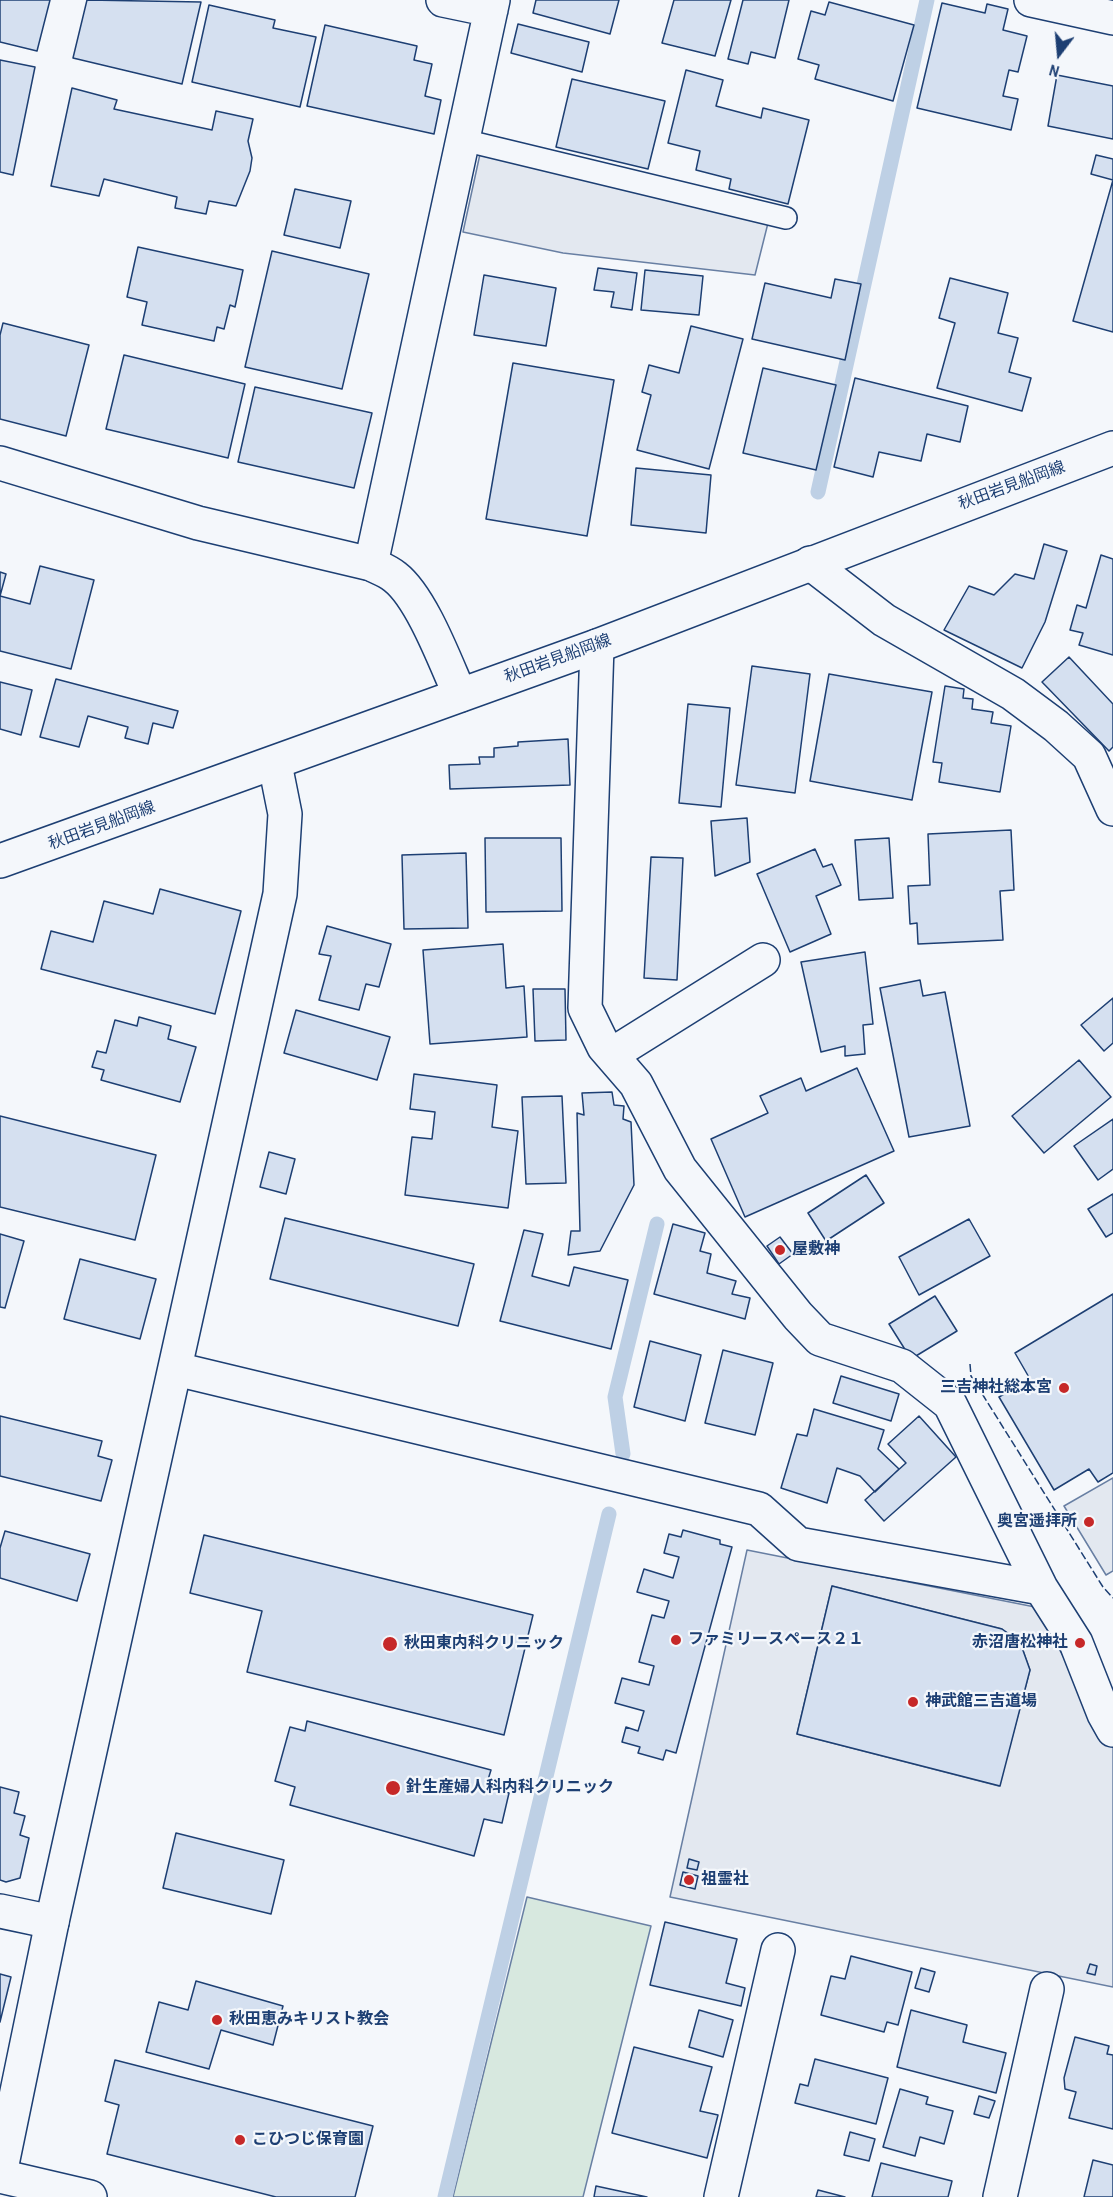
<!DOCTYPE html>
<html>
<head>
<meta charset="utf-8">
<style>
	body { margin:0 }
	#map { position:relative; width:1113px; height:2197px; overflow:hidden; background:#f4f7fb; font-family:"Archivo Narrow",sans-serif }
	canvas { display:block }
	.north { position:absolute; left:1029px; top:24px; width:60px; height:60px; -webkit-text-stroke:4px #f4f7fb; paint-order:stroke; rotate:196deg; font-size:16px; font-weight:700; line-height:24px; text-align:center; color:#1d3f73 }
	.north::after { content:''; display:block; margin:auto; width:21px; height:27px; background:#1d3f73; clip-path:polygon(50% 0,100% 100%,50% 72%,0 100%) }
</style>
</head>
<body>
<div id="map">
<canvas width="1113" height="2197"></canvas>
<div class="north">N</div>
</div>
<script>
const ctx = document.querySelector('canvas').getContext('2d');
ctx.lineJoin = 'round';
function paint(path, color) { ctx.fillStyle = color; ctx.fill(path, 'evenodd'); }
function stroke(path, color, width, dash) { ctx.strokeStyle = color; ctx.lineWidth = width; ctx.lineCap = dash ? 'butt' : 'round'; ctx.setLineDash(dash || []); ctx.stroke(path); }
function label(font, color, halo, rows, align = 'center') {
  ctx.font = font + ' "Archivo Narrow","Noto Sans JP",sans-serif'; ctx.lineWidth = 4.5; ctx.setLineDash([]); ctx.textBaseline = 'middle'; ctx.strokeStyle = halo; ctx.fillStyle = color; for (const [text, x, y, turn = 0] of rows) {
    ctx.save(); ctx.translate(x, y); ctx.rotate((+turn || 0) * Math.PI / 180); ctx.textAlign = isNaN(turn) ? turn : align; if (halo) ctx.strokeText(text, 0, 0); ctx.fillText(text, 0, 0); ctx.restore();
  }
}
const green = new Path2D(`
	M527 1897 651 1926 583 2197H453Z`);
const parking = new Path2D(`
	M480 154 768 223 755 275 563 253 463 232Z
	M1113 1478V1571L1106 1575 1064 1506Z
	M747 1550 1035 1607 1113 1743V1987L670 1897ZM832 1586 1002 1629 1020 1642 1030 1670 999 1786 797 1734Z`);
const stream = new Path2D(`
	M818 492 927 0
	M623 1454 615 1397 657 1224
	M445 2197 609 1514`);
const building = new Path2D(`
	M0 0H50L37 51 0 42Z
	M87 0 201 2 182 84 73 58Z
	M536 0H619L610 34 533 13Z
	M674 0H731L715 56 662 43Z
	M743 0H789L775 58 751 52 748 64 728 59Z
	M829 2 914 25 893 101 815 79 819 65 798 59 811 11 825 15Z
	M942 3 985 13 987 4 1008 9 1003 30 1027 36 1018 72 1009 70 1003 96 1018 99 1011 130 917 108Z
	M209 5 275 20 273 28 316 37 300 107 192 82Z
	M518 24 589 42 582 72 511 53Z
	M325 25 417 46 414 60 432 64 425 96 441 100 434 134 307 106Z
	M0 60 35 67 13 175 0 172Z
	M686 70 723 80 716 106 761 118 763 108 809 120 788 204 729 189 731 179 696 170 700 151 668 143Z
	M1057 75 1113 86V139L1048 126Z
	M572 79 665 101 648 169 556 147Z
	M72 88 117 100 114 109 212 130 216 111 253 119 248 141 252 158 250 171 236 206 209 201 206 214 175 208 177 197 104 179 99 196 51 186Z
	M1096 155 1113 159V332L1073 321 1113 180 1091 174Z
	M295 189 351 201 340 248 284 235Z
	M138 247 243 270 235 307 230 305 224 329 217 327 214 341 142 325 147 302 127 297Z
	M272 251 369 274 342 389 245 367Z
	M598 268 637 273 632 310 611 307 614 292 594 290Z
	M645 270 703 276 699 315 641 310Z
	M484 275 556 288 546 346 474 335Z
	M950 278 1008 293 998 333 1018 338 1009 372 1031 378 1022 411 937 388 955 323 939 318Z
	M835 279 861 284 845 360 752 339 765 283 831 298Z
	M3 323 89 345 66 436 0 419V335Z
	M691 326 743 339 709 469 637 450 651 395 642 392 649 365 679 373Z
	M124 355 245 384 228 458 106 429Z
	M513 363 614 380 587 536 486 519Z
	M763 368 836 385 816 470 743 453Z
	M855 378 968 406 960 442 927 434 921 461 879 452 873 477 834 467Z
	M255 387 372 413 354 488 238 462Z
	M636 468 711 475 706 533 631 525Z
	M1044 544 1067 551 1045 622 1022 668 944 630 969 586 994 595 1015 574 1034 579Z
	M1101 555 1113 559V655L1079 645 1083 633 1070 630 1077 605 1086 608Z
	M40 566 94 580 71 669 0 651V596L30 604Z
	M0 572 6 574 0 596Z
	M1069 657 1113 704V747L1109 751 1042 682Z
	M752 666 810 674 795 793 736 785Z
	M829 674 932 692 912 800 810 781Z
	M56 679 178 711 173 728 153 723 148 744 125 738 128 727 88 716 79 747 40 737Z
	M0 682 32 690 21 735 0 729Z
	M945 686 964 689 963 698 973 699 972 709 993 712 991 723 1011 726 1000 792 939 782 942 763 933 762Z
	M688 704 730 708 721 807 679 803Z
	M568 739 570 785 450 789 449 765 480 764 479 757H494V748L518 746V742Z
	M747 818 750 862 715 876 711 821Z
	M1011 830 1014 890 1000 891 1003 940 918 944 917 923 910 924 908 886 930 885 928 834Z
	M485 838H561L562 911 486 912Z
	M889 838 893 898 859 900 855 840Z
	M815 849 823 867 832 864 841 885 816 896 831 934 790 952 757 874Z
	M466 853 468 928 404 929 402 855Z
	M651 857 683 858 677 980 644 978Z
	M160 889 241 911 215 1014 41 969 51 931 93 942 104 901 153 914Z
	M327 926 391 944 379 987 366 984 359 1010 319 1000 331 956 319 954Z
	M503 944 506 988 524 986 527 1037 430 1044 423 950Z
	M865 952 873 1024 863 1025 865 1054 845 1056V1046L821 1052 801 962Z
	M920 980 923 996 945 992 970 1126 909 1137 880 988Z
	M533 989H565L566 1040 535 1041Z
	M1113 998V1043L1104 1051 1081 1025Z
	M296 1010 390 1037 377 1080 284 1053Z
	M139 1017 171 1026 168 1039 196 1047 180 1102 101 1080 104 1070 92 1067 97 1051 106 1053 115 1020 137 1026Z
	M1079 1060 1111 1097 1044 1153 1012 1116Z
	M857 1068 894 1151 745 1217 711 1139 768 1113 760 1096 801 1078 806 1091Z
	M414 1074 497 1085 492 1127 518 1131 508 1208 405 1195 412 1137 432 1139 435 1112 410 1109Z
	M612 1092 614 1105 624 1106 623 1119 631 1122 634 1185 600 1251 568 1255 571 1231H580L577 1113 584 1115 582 1093Z
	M562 1096 566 1183 526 1184 522 1097Z
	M0 1116 156 1155 135 1240 0 1207Z
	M1113 1119V1169L1098 1180 1074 1146Z
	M269 1152 295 1159 286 1194 260 1187Z
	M866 1175 884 1203 826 1241 808 1213Z
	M1113 1194V1233L1106 1237 1088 1209Z
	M285 1218 474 1264 458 1326 270 1279Z
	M969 1219 990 1256 919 1295 899 1257Z
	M673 1224 705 1233 700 1251 711 1254 707 1273 736 1281 732 1294 750 1298 745 1319 654 1294Z
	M524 1230 543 1234 532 1276 569 1286 574 1267 628 1280 611 1349 500 1321Z
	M0 1234 24 1241 5 1308 0 1307Z
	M780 1237 793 1254 779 1264 767 1246Z
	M80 1259 156 1279 140 1339 64 1319Z
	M1113 1294V1473L1098 1482 1089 1469 1054 1490 999 1397 1030 1379 1015 1353Z
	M935 1296 957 1331 911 1359 889 1324Z
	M650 1341 701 1355 685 1421 634 1407Z
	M723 1350 773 1363 755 1435 705 1423Z
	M841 1376 899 1394 891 1421 833 1403Z
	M814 1409 884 1430 878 1449 899 1469 875 1492 860 1476 837 1468 827 1503 781 1488 797 1434 807 1436Z
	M0 1416 102 1441 98 1456 112 1460 101 1501 0 1476Z
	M919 1416 956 1457 884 1521 865 1500 906 1463 888 1444Z
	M683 1530 720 1540V1544L732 1547 676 1753 666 1750 663 1760 638 1753 640 1747 622 1742 626 1727 638 1731 644 1711 615 1703 622 1678 649 1685 654 1666 639 1662 652 1615 664 1618 669 1601 637 1592 644 1569 673 1578 679 1557 664 1553 669 1534 681 1537Z
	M5 1531 90 1554 77 1601 0 1578V1548Z
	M204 1535 533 1615 504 1735 247 1672 262 1611 190 1593Z
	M832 1586 1002 1629 1020 1642 1030 1670 1000 1786 797 1734Z
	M307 1721 491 1770 487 1783 491 1788 509 1793 502 1823 484 1819 474 1856 290 1805 295 1787 275 1781 290 1727 305 1731Z
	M0 1787 19 1792 14 1813 25 1816 20 1835 29 1838 20 1878 6 1882 0 1880Z
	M176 1833 284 1860 271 1914 163 1888Z
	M689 1859 699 1862 697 1870 687 1868Z
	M683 1872 698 1876 695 1889 680 1885Z
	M665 1922 737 1939 726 1983 745 1988 741 2006 650 1985Z
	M851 1956 912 1972 898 2025 887 2022 884 2032 821 2015 831 1976 845 1979Z
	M1090 1964 1097 1966 1095 1975 1087 1973Z
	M921 1968 935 1972 929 1992 915 1988Z
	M0 1974 11 1977 0 2022Z
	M196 1981 283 2006 273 2045 221 2030 209 2069 146 2052 159 2002 188 2010Z
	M699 2010 733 2020 723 2057 689 2047Z
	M911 2010 967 2025 963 2042 1006 2053 996 2093 897 2067Z
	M1075 2037 1109 2046 1107 2054 1113 2055V2129L1069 2118 1076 2092 1065 2089 1064 2078Z
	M634 2047 712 2067 700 2111 718 2115 707 2158 612 2133Z
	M815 2059 888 2078 876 2124 795 2103 800 2084 808 2086Z
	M115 2060 373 2126 355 2197H276L107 2154 119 2105 105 2101Z
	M900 2089 928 2097 926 2104 953 2111 944 2144 920 2137 915 2156 883 2147Z
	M979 2096 995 2101 989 2118 974 2114Z
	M850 2132 875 2139 869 2161 844 2155Z
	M1093 2160 1113 2165V2197H1084Z
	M881 2163 952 2181 948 2197H872Z
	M596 2186 647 2197H594Z
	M818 2190 845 2197H816Z`);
const lane = new Path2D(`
	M463 140 786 218`);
const street = new Path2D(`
	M443 0 491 10
	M1031 0 1113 18
	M810 563 884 620 1013 694 1056 726 1089 756 1113 809
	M371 564 493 0
	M597 646 585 1008 604 1047 636 1084 680 1169 798 1316 820 1339 902 1366 950 1404 1041 1588 1076 1643 1104 1714 1113 1730
	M611 1055 763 960
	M176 1369 759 1509 798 1544 1041 1588
	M0 1911 52 1922
	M0 2176 90 2197
	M721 2197 778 1950
	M1000 2197 1047 1989`);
const secondary = new Path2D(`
	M0 463 198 523 371 564C379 568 388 571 395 577 422 598 446 664 460 695
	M0 2174 52 1922 280 894 285 814 275 764`);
const primary = new Path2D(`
	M0 861 597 646 1113 448`);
const fence = new Path2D(`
	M970 1364 971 1376 1103 1587 1113 1598`);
const markers = [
	[780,1250,6,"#c62828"],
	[1064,1388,6,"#c62828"],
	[1089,1522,6,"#c62828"],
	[676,1640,6,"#c62828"],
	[1080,1643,6,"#c62828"],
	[390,1644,8,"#c62828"],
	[913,1702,6,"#c62828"],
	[393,1788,8,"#c62828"],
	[689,1880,6,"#c62828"],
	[217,2020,6,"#c62828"],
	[240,2140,6,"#c62828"]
];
const streetNames = [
	["秋田岩見船岡線",1012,486,-20],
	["秋田岩見船岡線",558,659,-20],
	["秋田岩見船岡線",102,826,-20]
];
const poiNames = [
	["屋敷神",792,1250],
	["三吉神社総本宮",1052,1388,"right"],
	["奥宮遥拝所",1077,1522,"right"],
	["ファミリースペース２１",688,1640],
	["赤沼唐松神社",1068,1643,"right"],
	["秋田東内科クリニック",404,1644],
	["神武館三吉道場",925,1702],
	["針生産婦人科内科クリニック",406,1788],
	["祖霊社",701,1880],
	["秋田恵みキリスト教会",229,2020],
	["こひつじ保育園",252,2140]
];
paint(green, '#d7e8df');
stroke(green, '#687fa3', 1.5);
paint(parking, '#e3e8f0');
stroke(parking, '#687fa3', 1.5);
stroke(stream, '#bed0e5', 15);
paint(building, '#d5e0f0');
stroke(building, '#1d3f73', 1.5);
stroke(lane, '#1d3f73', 24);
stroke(street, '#1d3f73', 36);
stroke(secondary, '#1d3f73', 36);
stroke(primary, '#1d3f73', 36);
stroke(lane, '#f4f7fb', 21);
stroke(street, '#f4f7fb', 33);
stroke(secondary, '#f4f7fb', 33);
stroke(primary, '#f4f7fb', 33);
stroke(fence, '#1d3f73', 1.5, [8, 3]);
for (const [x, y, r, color] of markers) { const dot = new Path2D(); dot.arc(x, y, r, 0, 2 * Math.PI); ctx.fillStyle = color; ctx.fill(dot); stroke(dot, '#f4f7fb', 2); }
label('16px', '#1d3f73', '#f4f7fb', streetNames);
label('bold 16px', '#1d3f73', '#f4f7fb', poiNames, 'left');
</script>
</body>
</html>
